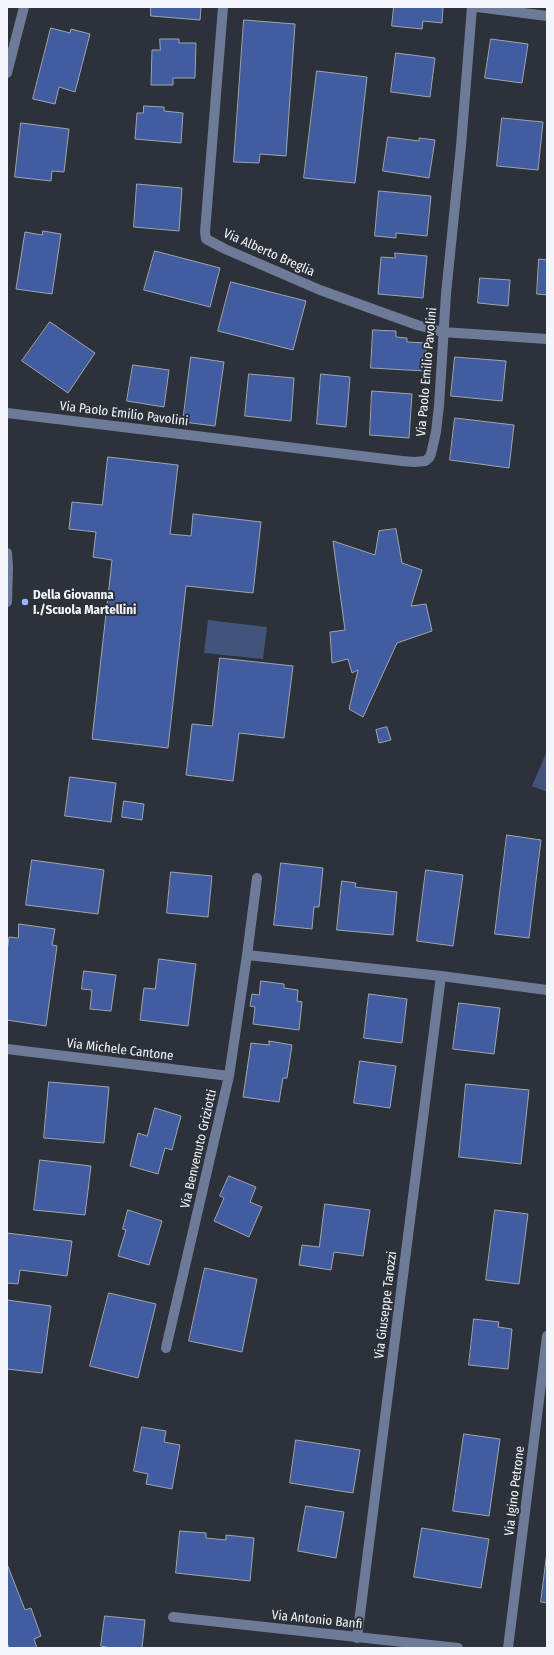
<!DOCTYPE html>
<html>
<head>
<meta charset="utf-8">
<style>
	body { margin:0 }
	#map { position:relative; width:554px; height:1655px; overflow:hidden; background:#2d3139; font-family:"Fira Sans Condensed",sans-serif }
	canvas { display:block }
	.frame { position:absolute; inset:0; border:8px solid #f2f5fb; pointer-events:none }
</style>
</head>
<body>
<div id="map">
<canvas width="554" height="1655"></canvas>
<div class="frame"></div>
</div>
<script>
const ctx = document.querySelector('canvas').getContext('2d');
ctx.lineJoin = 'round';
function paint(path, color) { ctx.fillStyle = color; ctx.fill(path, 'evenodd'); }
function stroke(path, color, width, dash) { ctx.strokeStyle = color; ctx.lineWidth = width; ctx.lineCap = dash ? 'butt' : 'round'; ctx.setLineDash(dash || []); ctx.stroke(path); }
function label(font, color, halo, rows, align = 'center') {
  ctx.font = font + ' "Fira Sans Condensed",sans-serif'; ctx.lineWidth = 4; ctx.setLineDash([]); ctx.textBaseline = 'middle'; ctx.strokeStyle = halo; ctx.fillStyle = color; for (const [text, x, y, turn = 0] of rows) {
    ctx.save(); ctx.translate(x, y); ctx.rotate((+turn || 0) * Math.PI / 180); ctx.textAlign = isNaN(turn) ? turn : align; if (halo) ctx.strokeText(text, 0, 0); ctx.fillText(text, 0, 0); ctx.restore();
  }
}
const green = new Path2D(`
	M208 620 267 627 263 659 204 653Z
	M547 751V792L532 786Z`);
const building = new Path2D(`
	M151 7H201L200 20 151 16Z
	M394 7H443L442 23 423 21 422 29 392 26Z
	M244 20 295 24 286 156 260 154 259 163 234 162Z
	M51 28 70 33 71 29 90 34 75 92 59 87 55 104 33 99Z
	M160 39H179V43H196L195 78H173V85H151L152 50H160Z
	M491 39 528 44 522 83 485 78Z
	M396 53 435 58 430 97 391 92Z
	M317 71 367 77 355 183 304 178Z
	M144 106 164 107V111L183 113 181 143 135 139 137 113H143Z
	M502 118 543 122 538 170 497 166Z
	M21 123 69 129 64 172 52 171 51 181 15 177Z
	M388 137 419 141V138L435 140 429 178 383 171Z
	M137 184 182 188 179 231 134 227Z
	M379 191 431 196 427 236 396 233V238L375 236Z
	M43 231 61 234 52 294 16 289 25 232 42 235Z
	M155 251 220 268 210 307 144 290Z
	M395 253 427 256 423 298 378 294 381 257 395 258Z
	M539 259 547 260V295L537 294Z
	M480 278 510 280 508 306 478 303Z
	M231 282 306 301 293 350 218 331Z
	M50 322 95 353 68 393 22 361Z
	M373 330 396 331V337L407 338V342L426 343 425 371 371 368Z
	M191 357 224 362 215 426 183 422Z
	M455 357 506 361 502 401 451 396Z
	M133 365 169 370 164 407 127 401Z
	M249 374 294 378 291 421 245 416Z
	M321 374 350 377 346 427 317 424Z
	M372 391 412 394 409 438 370 435Z
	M455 418 514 425 509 468 450 460Z
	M108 457 178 465 170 534 191 536 193 514 261 522 253 593 186 586 168 748 92 739 112 560 93 557 96 532 69 529 72 502 102 505Z
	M396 529 402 563 422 570 411 606 426 604 432 631 397 643 363 717 349 709 358 670 352 673 348 659 332 663 330 632 345 630 333 541 375 555 379 531Z
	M220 658 293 666 284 738 239 733 233 781 186 775 192 724 212 726Z
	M387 727 391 740 379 743 376 730Z
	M70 777 116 783 111 822 65 816Z
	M124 801 144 804 142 820 122 817Z
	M507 835 541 840 529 938 495 934Z
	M32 860 104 870 98 914 26 905Z
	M281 863 323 868 319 907H314L312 929 274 925Z
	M426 870 463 875 453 946 417 941Z
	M171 872 212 876 208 917 167 913Z
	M342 881 356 883 355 887 397 892 393 935 337 930Z
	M19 924 55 929 52 945 57 946 46 1026 7 1020V952L9 937 18 938Z
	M159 959 196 964 188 1026 140 1020 144 988 155 989Z
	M84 971 116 975 111 1011 90 1009 92 990 82 989Z
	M261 981 284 984V988L298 990 297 1001 302 1002 299 1030 253 1024 255 1007 250 1006 252 994 259 995Z
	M369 994 407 999 402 1043 364 1038Z
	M459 1003 500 1008 494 1054 453 1049Z
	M269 1041 292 1045 287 1078H283L279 1102 243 1097 251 1043 269 1045Z
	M360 1061 396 1066 390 1108 354 1103Z
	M49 1082 109 1087 104 1143 44 1138Z
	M466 1084 529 1090 521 1164 459 1157Z
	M155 1108 181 1116 172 1150 165 1148 158 1174 130 1166 138 1133 147 1136Z
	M40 1160 91 1166 85 1215 34 1210Z
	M229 1176 256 1187 250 1202 262 1207 249 1237 214 1221 224 1198 220 1196Z
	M325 1204 370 1210 363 1256 334 1252 331 1270 299 1265 302 1245 319 1247Z
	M128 1210 162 1221 149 1265 118 1256 126 1230 123 1229Z
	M495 1210 528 1214 519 1284 486 1280Z
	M7 1233 72 1241 67 1276 20 1270 18 1284 7 1283Z
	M205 1268 257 1279 242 1352 189 1341Z
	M109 1293 156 1304 138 1378 90 1366Z
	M7 1300 51 1306 42 1373 7 1369Z
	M474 1319 499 1322 498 1327 512 1329 508 1369 469 1365Z
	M142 1427 166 1431 164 1442 180 1445 172 1489 146 1484 148 1474 134 1471Z
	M464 1434 500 1439 489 1516 453 1511Z
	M296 1440 360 1450 353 1493 290 1483Z
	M306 1506 344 1512 336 1558 298 1551Z
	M422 1528 489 1539 481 1588 414 1577Z
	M180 1531 206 1533V1538L226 1540V1535L254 1538 250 1581 176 1573Z
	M547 1552V1603L541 1602Z
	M7 1564 25 1610 31 1608 41 1636 34 1639 37 1648H9L7 1643Z
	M105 1616 145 1620 142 1648H111L101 1646Z`);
const minor = new Path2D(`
	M223 7 205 232 206 239 225 249 320 290 417 325 443 332 547 339
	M477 7 547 16
	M7 73 24 7
	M7 413 402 461 415 462 425 461 429 458 431 454 436 432 439 406 446 294 461 146 472 7
	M7 553 8 568 7 602
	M247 955 441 976 547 990
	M7 1049 229 1076
	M166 1348 229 1076 247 955 257 878
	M173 1617 458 1648
	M357 1638 441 976
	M508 1648 547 1336`);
const markers = [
	[25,602,4,"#96b6fd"]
];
const streetNames = [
	["Via Alberto Breglia",269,253,24],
	["Via Paolo Emilio Pavolini",427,372,-85],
	["Via Paolo Emilio Pavolini",124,414,7],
	["Via Michele Cantone",120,1050,7],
	["Via Benvenuto Griziotti",199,1149,-77],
	["Via Giuseppe Tarozzi",386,1305,-83],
	["Via Igino Petrone",515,1491,-83],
	["Via Antonio Banfi",317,1620,6]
];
const poiNames = [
	["Della Giovanna",33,595],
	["I./Scuola Martellini",33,610]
];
paint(green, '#42547b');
paint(building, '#415d9f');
stroke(building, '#a0a4af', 1);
stroke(minor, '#6d7b99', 10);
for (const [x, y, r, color] of markers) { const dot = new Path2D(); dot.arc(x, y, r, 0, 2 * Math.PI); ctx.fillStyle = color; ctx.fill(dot); stroke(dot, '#2d3139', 1.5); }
label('13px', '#f2f5fb', '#2d3139', streetNames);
label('bold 13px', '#f2f5fb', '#2d3139', poiNames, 'left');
</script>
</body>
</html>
